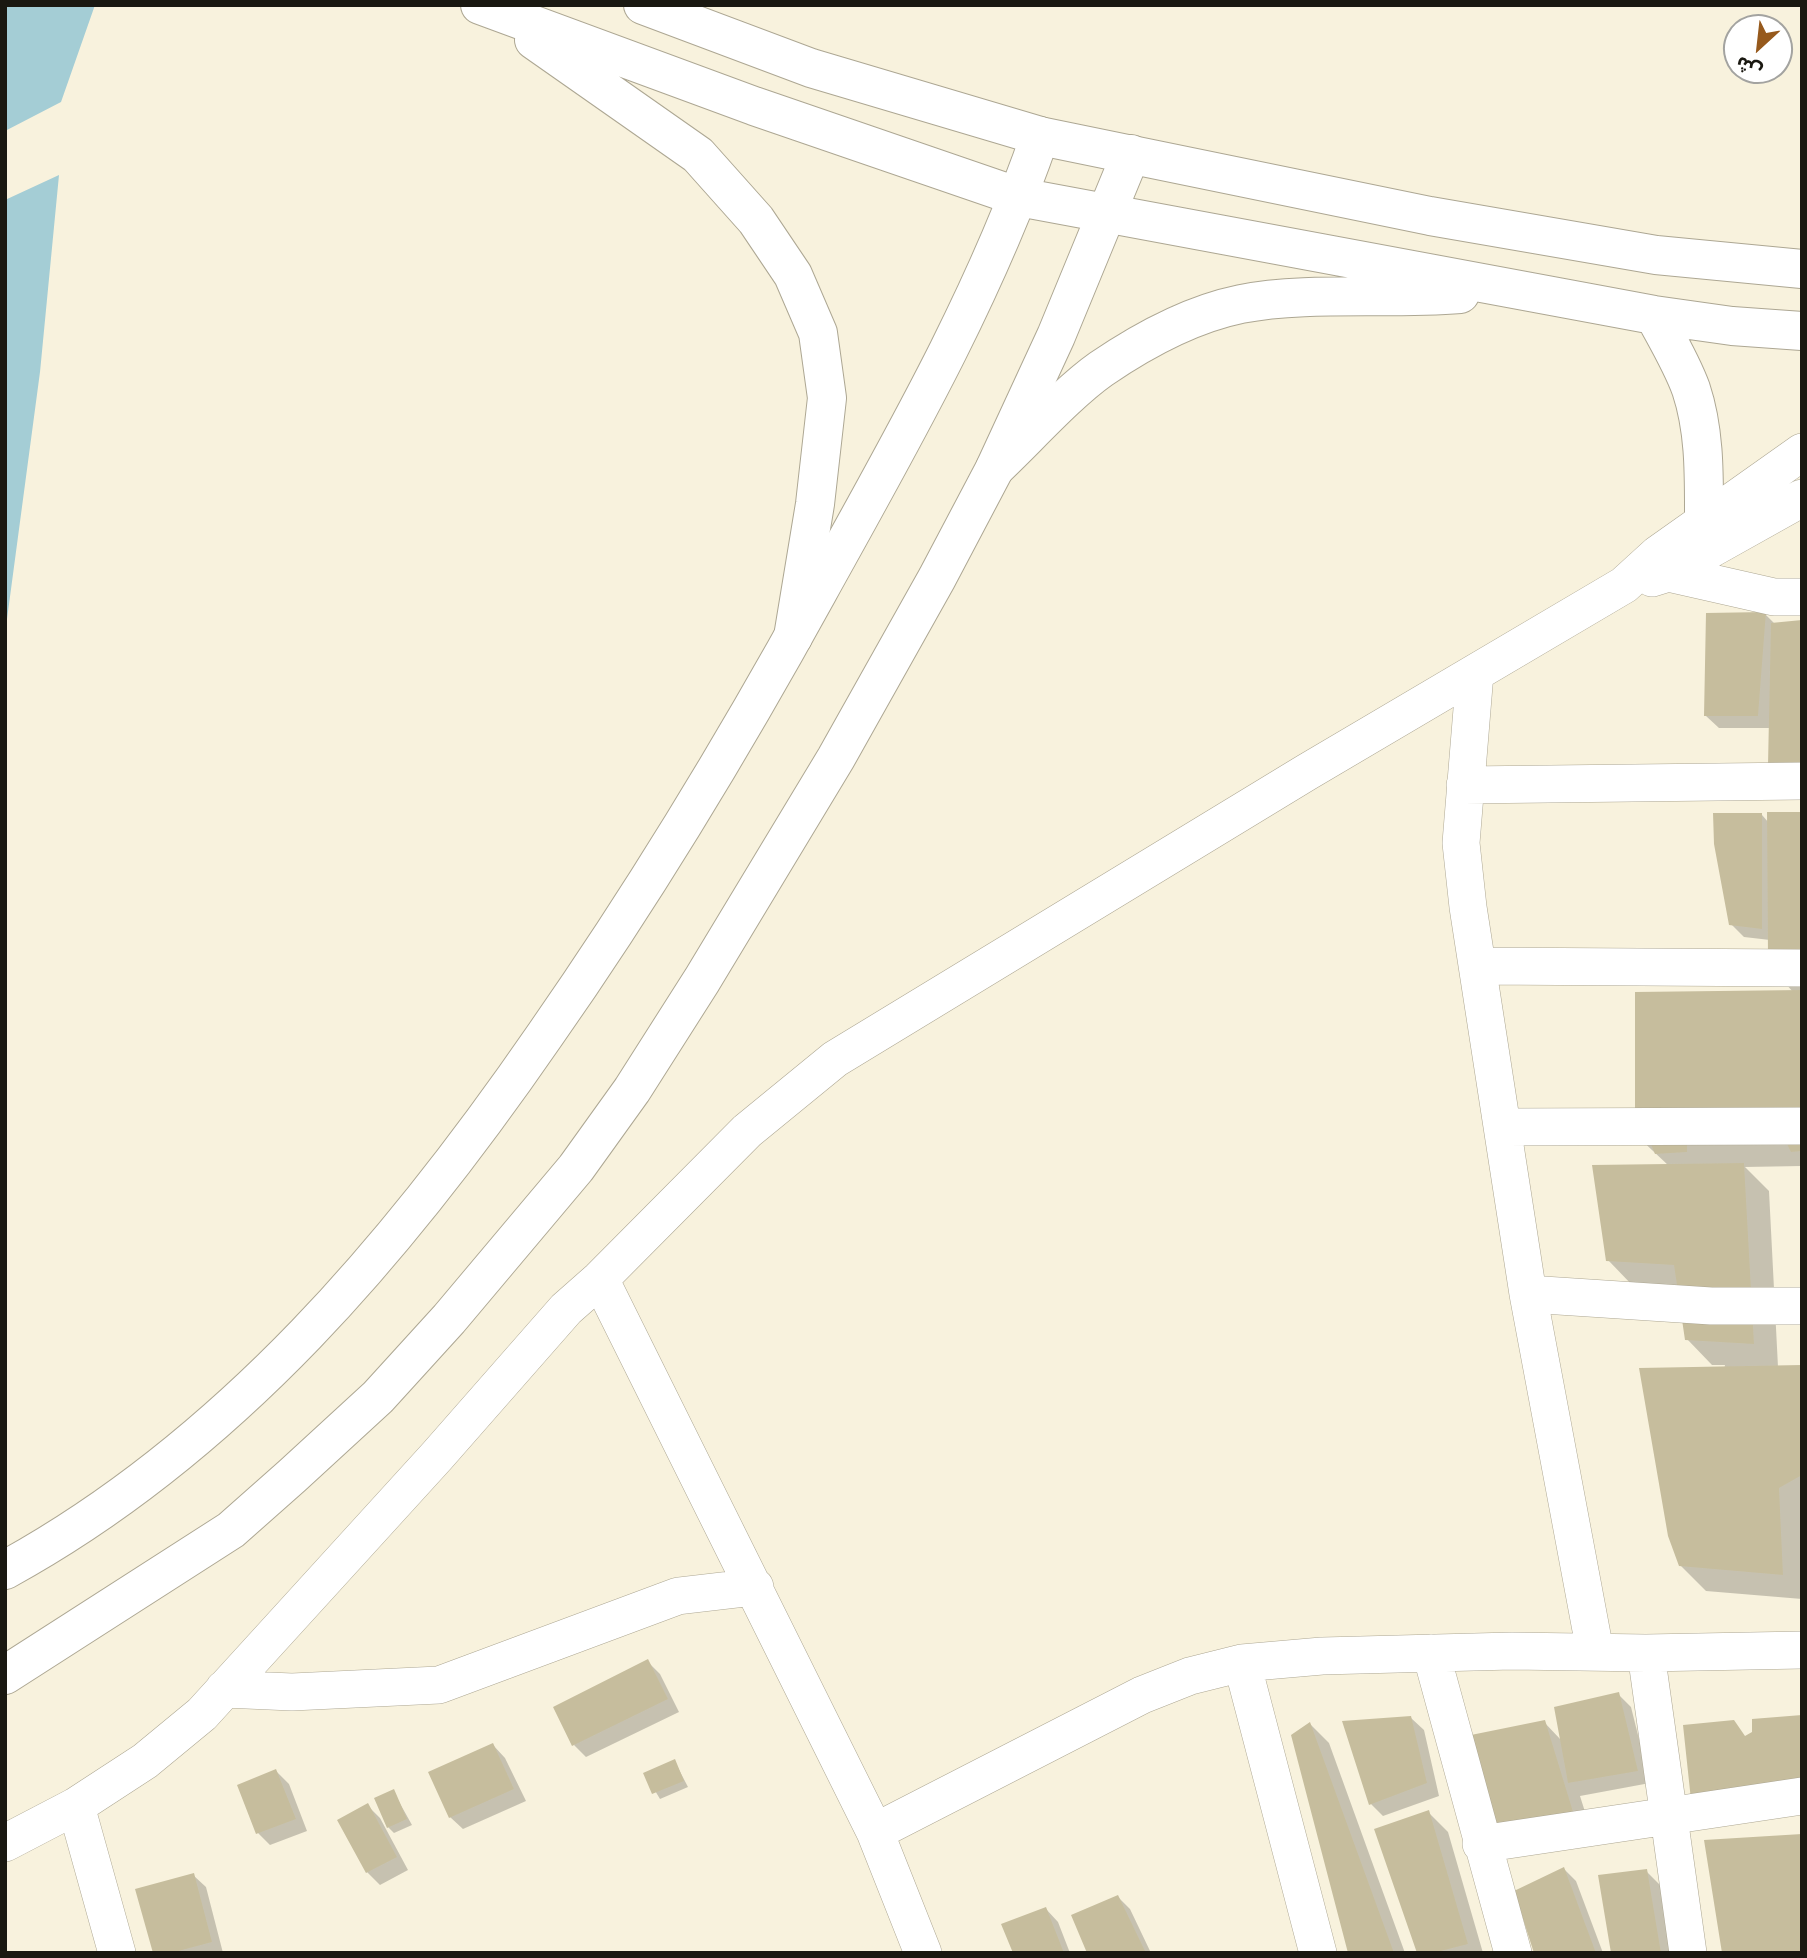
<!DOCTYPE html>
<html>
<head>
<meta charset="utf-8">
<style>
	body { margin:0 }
	#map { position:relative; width:1807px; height:1958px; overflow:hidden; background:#f8f2dd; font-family:"Alegreya Sans","Noto Sans Arabic",sans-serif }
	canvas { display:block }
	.frame { position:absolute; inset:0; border:7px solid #1a1811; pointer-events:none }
	.north { position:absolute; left:1723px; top:14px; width:70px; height:70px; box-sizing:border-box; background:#fff; border:2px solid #a3a3a0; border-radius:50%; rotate:207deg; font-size:19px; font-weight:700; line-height:28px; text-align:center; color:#1a1811 }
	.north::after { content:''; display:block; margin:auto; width:24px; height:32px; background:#96591c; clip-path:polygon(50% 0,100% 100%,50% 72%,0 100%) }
</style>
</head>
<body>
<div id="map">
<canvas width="1807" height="1958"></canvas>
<div class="frame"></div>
<div class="north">ش</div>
</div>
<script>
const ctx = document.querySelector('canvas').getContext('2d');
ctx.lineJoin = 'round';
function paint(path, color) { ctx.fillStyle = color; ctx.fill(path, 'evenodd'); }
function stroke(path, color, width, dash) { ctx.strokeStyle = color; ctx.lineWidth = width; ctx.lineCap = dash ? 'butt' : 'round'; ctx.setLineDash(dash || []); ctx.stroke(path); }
const water = new Path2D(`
	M5 5H95L61 102 5 131Z
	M59 175 40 372 5 634V200Z`);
const shadow = new Path2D(`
	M1765 614 1776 625 1771 728H1719L1706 716Z
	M1802 814V1166L1745 1167 1769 1191 1778 1367H1802V1599L1706 1591 1680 1565 1725 1365H1712L1687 1339 1679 1288 1633 1286 1608 1260 1669 1166 1636 1135 1793 992 1785 983 1770 940 1744 937 1731 924 1762 815 1769 823Z
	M648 1662 660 1674 679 1712 586 1757 574 1745Z
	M1618 1694 1631 1707 1650 1783 1580 1796 1592 1834 1473 1737 1544 1722 1561 1740Z
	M1411 1718 1424 1730 1439 1796 1383 1816 1371 1804Z
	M1310 1724 1329 1743 1405 1953H1349Z
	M493 1745 505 1758 526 1801 463 1829 450 1817Z
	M675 1762 688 1787 660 1799 645 1774Z
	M276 1771 289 1784 307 1831 270 1845 258 1833Z
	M393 1791 412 1825 394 1833 388 1827Z
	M368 1806 380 1818 408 1870 380 1885 367 1872Z
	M1428 1812 1448 1832 1483 1953H1419Z
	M1564 1869 1576 1881 1603 1953H1536Z
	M1646 1871 1665 1890 1676 1953H1613Z
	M193 1875 206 1887 223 1953H154Z
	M1118 1897 1130 1909 1151 1953H1089Z
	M1046 1909 1058 1922 1070 1953H1014Z`);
const building = new Path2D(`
	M1766 612 1758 716H1704L1706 613Z
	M1802 620V772L1768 765 1771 623Z
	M1767 812H1802V984L1768 956Z
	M1713 813H1762V929L1729 925 1714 844Z
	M1802 990V1151L1791 1152 1786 1142H1687V1152L1655 1154 1648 1137 1635 1136V992Z
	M1744 1163 1754 1344 1685 1340 1674 1265 1606 1261 1592 1165Z
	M1802 1365V1475L1779 1488 1783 1575 1679 1566 1668 1536 1639 1368Z
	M648 1659 668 1699 572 1746 553 1707Z
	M1619 1692 1638 1771 1568 1783 1554 1707Z
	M1802 1715 1801 1785 1691 1800 1683 1725 1734 1720 1745 1736 1752 1732V1719Z
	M1411 1716 1427 1783 1369 1805 1342 1721Z
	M1545 1720 1574 1815 1493 1829 1471 1735Z
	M1310 1722 1394 1953H1348L1291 1735Z
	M493 1743 514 1789 449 1818 428 1772Z
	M675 1759 684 1781 652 1794 643 1773Z
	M276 1769 296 1819 256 1834 237 1785Z
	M394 1789 407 1819 387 1828 374 1798Z
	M368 1803 397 1857 366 1873 337 1820Z
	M1429 1810 1468 1944 1433 1953H1417L1374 1829Z
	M1802 1834V1953H1722L1704 1840Z
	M1564 1867 1596 1953H1534L1514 1891Z
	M1647 1869 1661 1953H1611L1598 1875Z
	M194 1873 212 1942 171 1953H153L135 1889Z
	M1118 1895 1146 1953H1087L1071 1915Z
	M1046 1907 1064 1953H1013L1001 1924Z`);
const street = new Path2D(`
	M1668 573 1774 597H1802
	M1652 578 1668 573 1802 498
	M1475 673 1461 843 1468 907 1528 1294 1595 1651
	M1465 785 1802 781
	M1479 966 1802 968
	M1503 1127 1802 1126
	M600 1279 875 1832 923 1953
	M1528 1294 1711 1306H1802
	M1431 1653 1513 1953
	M1646 1653 1688 1953
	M1242 1663 1318 1953
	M224 1689 292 1692 439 1685 678 1596 755 1587
	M76 1806 117 1953
	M875 1832 1142 1695 1190 1676 1242 1663 1322 1656 1512 1651 1646 1653 1802 1650
	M5 1843 76 1806 145 1761 202 1714 437 1456 566 1309 600 1279 747 1131 835 1059 1307 772 1624 585 1658 554 1802 452
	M1481 1844 1802 1796`);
const secondary = new Path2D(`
	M5 1570C231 1446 401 1244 545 1035 645 892 735 743 819 590 901 442 985 296 1040 136
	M5 1675 231 1530 292 1476 378 1397 449 1319 576 1168 632 1090 702 980 836 758 937 578 995 468 1056 336 1131 154`);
const primary = new Path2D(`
	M480 5 754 106 1019 197 1654 315 1732 326 1802 331
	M643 5 811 68 1040 136 1430 216 1656 255 1802 269
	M534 40 698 155 756 220 793 275 818 333 827 398 815 504 793 637
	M1654 315C1667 339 1682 364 1691 389 1705 431 1704 476 1704 520
	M995 468C1027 438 1067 393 1101 369 1142 341 1192 314 1241 304 1307 291 1391 300 1460 294`);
paint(water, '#a4cdd5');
paint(shadow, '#0003');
paint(building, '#c6bd9d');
stroke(street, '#ada793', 38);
stroke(secondary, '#ada793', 40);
stroke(primary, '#ada793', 40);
stroke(street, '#fff', 37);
stroke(secondary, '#fff', 38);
stroke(primary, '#fff', 38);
</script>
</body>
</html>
